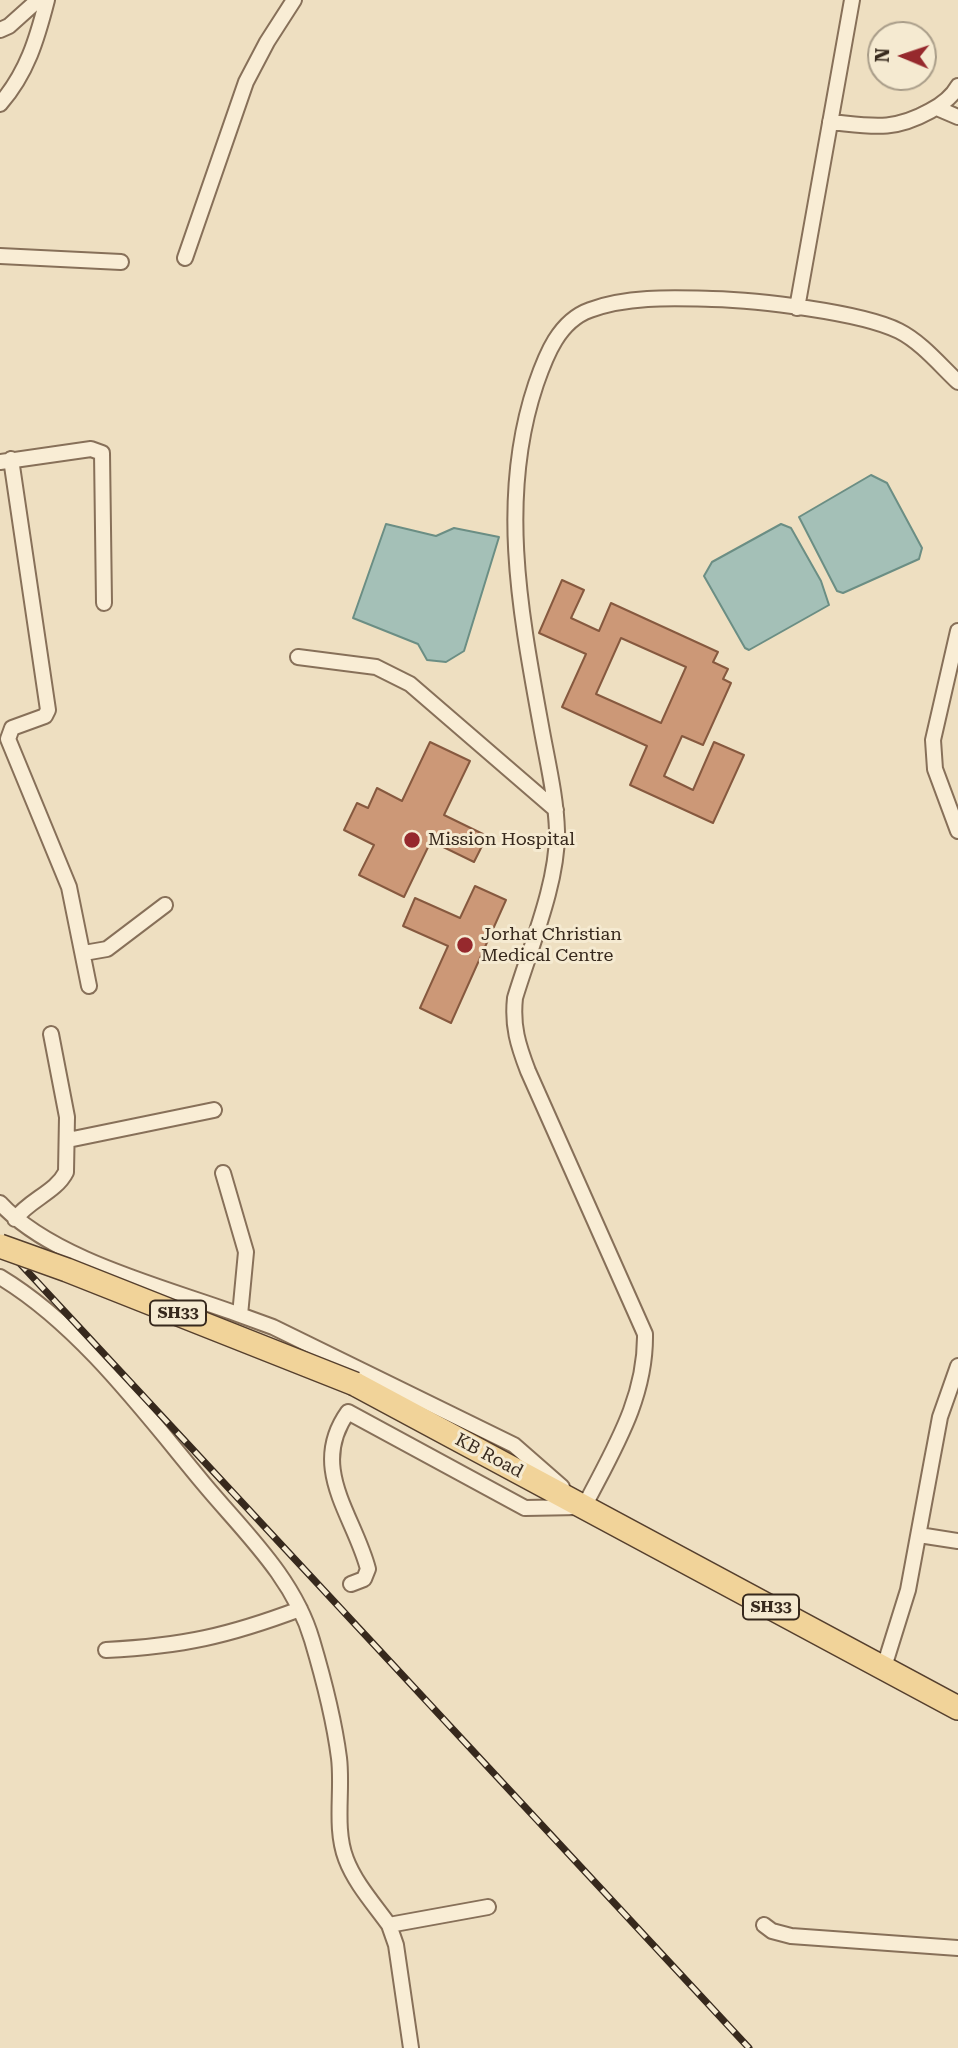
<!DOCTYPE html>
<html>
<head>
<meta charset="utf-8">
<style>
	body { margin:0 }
	#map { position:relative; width:958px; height:2048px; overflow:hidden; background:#eedfc1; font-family:"Roboto Serif",serif }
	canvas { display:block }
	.north { position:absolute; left:867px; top:21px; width:70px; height:70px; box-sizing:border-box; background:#f5ead1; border:2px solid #a99d89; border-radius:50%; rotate:272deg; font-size:19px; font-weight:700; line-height:28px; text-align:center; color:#37291d }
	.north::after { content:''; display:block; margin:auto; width:24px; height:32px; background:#96292d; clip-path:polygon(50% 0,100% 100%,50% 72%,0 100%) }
</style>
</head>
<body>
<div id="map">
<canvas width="958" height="2048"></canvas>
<div class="north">N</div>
</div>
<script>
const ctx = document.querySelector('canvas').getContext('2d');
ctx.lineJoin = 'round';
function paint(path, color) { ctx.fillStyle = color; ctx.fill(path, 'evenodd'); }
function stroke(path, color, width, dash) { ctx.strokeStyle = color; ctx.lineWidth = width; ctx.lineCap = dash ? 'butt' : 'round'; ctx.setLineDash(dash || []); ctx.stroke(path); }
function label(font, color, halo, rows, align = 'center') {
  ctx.font = font + ' "Roboto Serif",serif'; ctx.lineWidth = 6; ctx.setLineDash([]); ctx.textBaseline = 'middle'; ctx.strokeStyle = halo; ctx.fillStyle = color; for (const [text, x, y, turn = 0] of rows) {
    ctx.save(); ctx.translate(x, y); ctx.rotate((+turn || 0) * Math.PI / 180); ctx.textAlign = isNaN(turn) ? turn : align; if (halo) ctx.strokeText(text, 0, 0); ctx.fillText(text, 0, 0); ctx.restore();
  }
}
const water = new Path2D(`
	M871 475 887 483 922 548 919 559 843 593 837 591 799 517Z
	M386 524 436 536 454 528 499 537 464 651 446 662 427 660 418 644 353 618Z
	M781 524 791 528 821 581 829 605 749 650 745 648 704 576 712 562Z`);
const building = new Path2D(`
	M562 580 584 590 571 618 599 631 611 603 718 652 713 662 728 669 723 679 731 683 703 745 682 736 664 776 693 790 714 742 744 755 713 823 630 785 647 746 562 707 586 654 539 633ZM621 638 686 667 661 723 596 694Z
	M430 742 470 761 444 815 487 836 474 862 431 841 404 897 359 875 374 845 344 830 357 803 368 808 377 788 402 801Z
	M475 886 506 900 451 1023 420 1008 448 946 403 926 415 898 460 918Z`);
const street = new Path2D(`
	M0 30 9 26 38 0
	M0 104C27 73 37 39 47 0
	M937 108 958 117
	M830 122C871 126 892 132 930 111 941 105 952 97 958 86
	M0 256 121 262
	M185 258 246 82 267 42 294 0
	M797 308 852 0
	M11 459 48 710 45 716 12 728 8 739 69 887 89 986
	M0 462 91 449 102 453 104 603
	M958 631 933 740 935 769 958 831
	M298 657 376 667 410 684 556 810
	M84 953 107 949 165 905
	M68 1140 214 1110
	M223 1173 246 1252 240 1315 273 1327 514 1445 562 1487
	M0 1203C52 1260 167 1288 240 1315
	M15 1219C29 1200 56 1192 66 1172L67 1117 51 1034
	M0 1277C80 1325 145 1413 204 1484 244 1532 294 1578 312 1640 323 1677 334 1719 339 1758 343 1790 334 1828 346 1859 355 1883 374 1904 389 1925L488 1907
	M584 1507C613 1450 646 1399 645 1334L528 1071C518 1045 512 1026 515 998 530 948 558 883 557 831 556 796 547 760 541 726 520 611 498 497 536 384 546 355 559 321 590 310 628 296 673 298 712 299 756 300 861 312 899 331 921 342 940 365 958 382
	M919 1535 958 1541
	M351 1584 364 1579 368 1569C354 1515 308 1468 348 1412L525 1508 579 1507
	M106 1650C183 1646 228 1636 300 1609
	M884 1667 908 1590 940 1417 958 1366
	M389 1925 396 1945 411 2048
	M764 1925 772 1931 791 1936 958 1948`);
const primary = new Path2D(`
	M355 1384 958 1708`);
const rail = new Path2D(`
	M0 1242 749 2048`);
const primaryBridge = new Path2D(`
	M0 1246 67 1270 355 1384`);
const markers = [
	[412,840,9,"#96292d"],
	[465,945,9,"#96292d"]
];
const shields = [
	[178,1313,56],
	[771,1607,56]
];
const shieldNames = [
	["SH33",178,1313],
	["SH33",771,1607]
];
const poiNames = [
	["Mission Hospital",428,840],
	["Jorhat Christian",481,935],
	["Medical Centre",481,956]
];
const streetNames = [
	["KB Road",489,1456,28]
];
paint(water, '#a4c0b7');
stroke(water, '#6b8e84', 2);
paint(building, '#cc9877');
stroke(building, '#86593f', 2);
stroke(street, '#877059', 18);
stroke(primary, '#553f2d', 26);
stroke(street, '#f9edd5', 14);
stroke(primary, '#f1d399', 23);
stroke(rail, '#37291d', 7);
stroke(rail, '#f5ead1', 4.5, [13]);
stroke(primaryBridge, '#553f2d', 26, []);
stroke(primaryBridge, '#f1d399', 23);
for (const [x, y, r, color] of markers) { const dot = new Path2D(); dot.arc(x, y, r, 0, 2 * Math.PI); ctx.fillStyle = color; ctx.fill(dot); stroke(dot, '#f5ead1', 2.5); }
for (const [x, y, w] of shields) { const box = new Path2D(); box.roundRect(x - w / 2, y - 12.5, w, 25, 5); ctx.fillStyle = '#f5ead1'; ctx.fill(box); stroke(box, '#37291d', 2); }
label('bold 16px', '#37291d', null, shieldNames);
label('18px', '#37291d', '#f5ead1', poiNames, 'left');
label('18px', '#37291d', '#f5ead1', streetNames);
</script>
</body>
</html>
